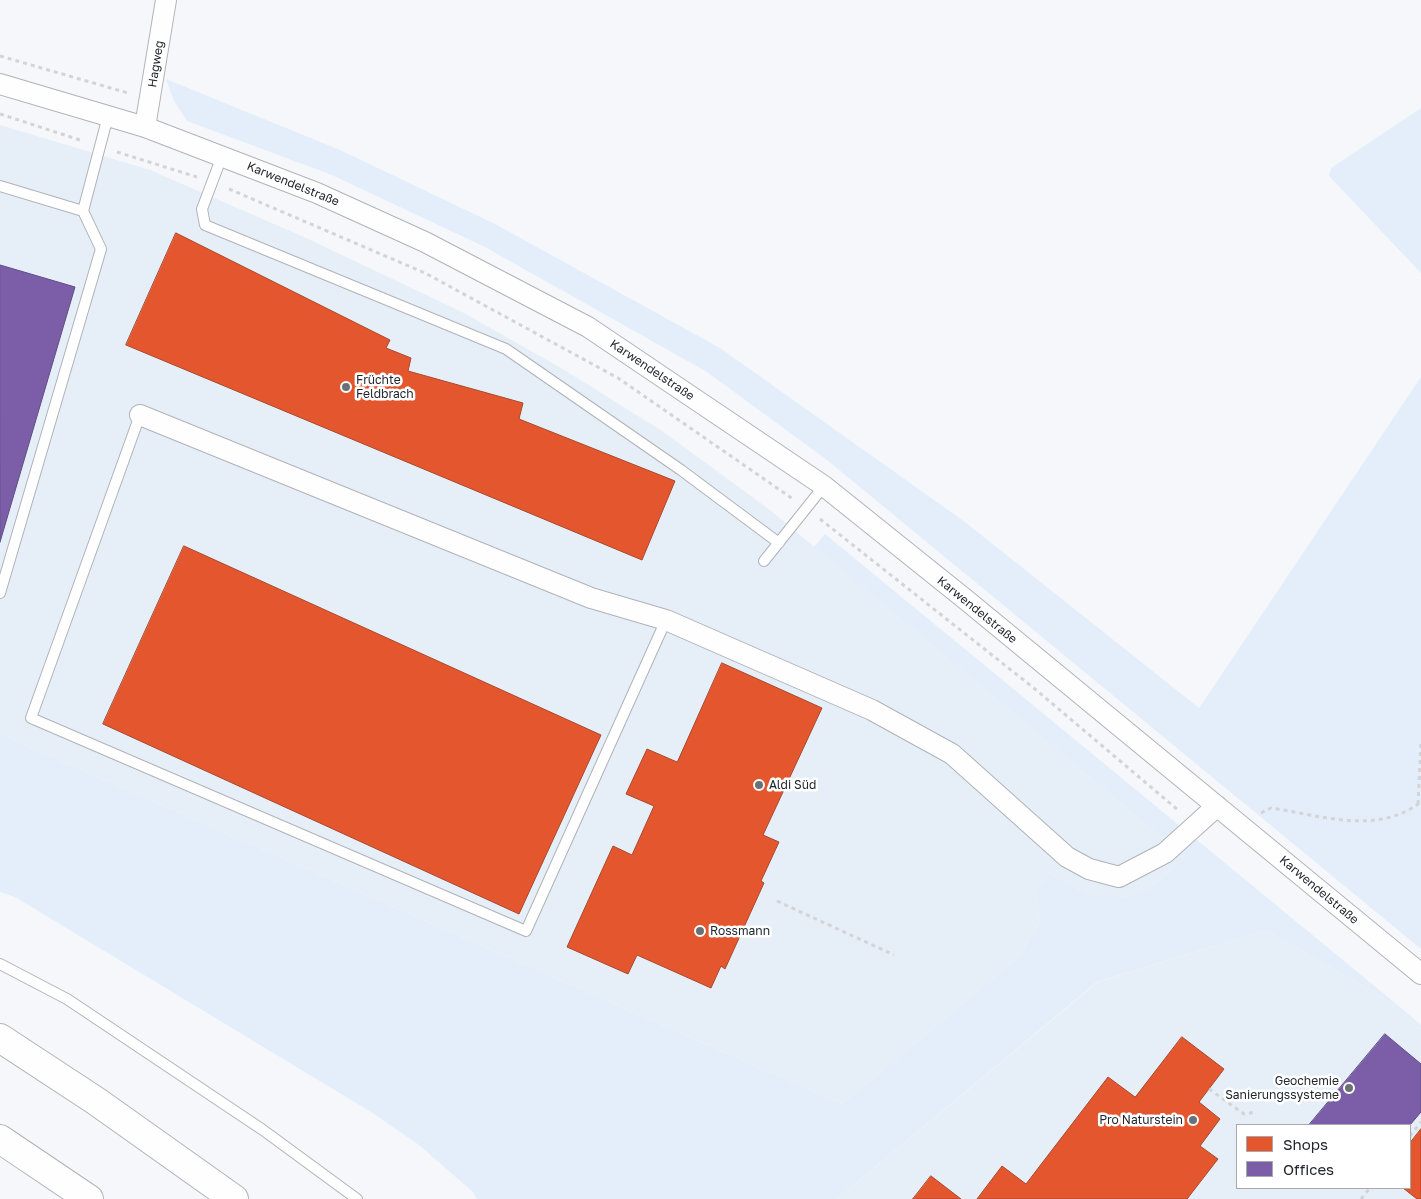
<!DOCTYPE html>
<html>
<head>
<meta charset="utf-8">
<style>
	body { margin:0 }
	#map { position:relative; width:1421px; height:1199px; overflow:hidden; background:#f5f7fa; font-family:"Golos Text",sans-serif }
	canvas { display:block }
	.legend { position:absolute; left:1236px; top:1124px; width:175px; height:65px; box-sizing:border-box; background:#fff; border:1px solid #a6a9ab; margin:0; padding:6px 9px; list-style:none; font-size:15px; color:#21272e }
	.legend li { display:flex; align-items:center; gap:10px; height:25px }
	.legend b { width:25px; border:1px solid #a6a9ab }
</style>
</head>
<body>
<div id="map">
<canvas width="1421" height="1199"></canvas>
<ul class="legend">
<li><b style="height:14px;background:#e4572e"></b>Shops</li>
<li><b style="height:14px;background:#7b5ea7"></b>Offices</li>
</ul>
</div>
<script>
const ctx = document.querySelector('canvas').getContext('2d');
ctx.lineJoin = 'round';
function paint(path, color) { ctx.fillStyle = color; ctx.fill(path, 'evenodd'); }
function stroke(path, color, width, dash) { ctx.strokeStyle = color; ctx.lineWidth = width; ctx.lineCap = dash ? 'butt' : 'round'; ctx.setLineDash(dash || []); ctx.stroke(path); }
function label(font, color, halo, rows, align = 'center') {
  ctx.font = font + ' "Golos Text",sans-serif'; ctx.lineWidth = 5; ctx.setLineDash([]); ctx.textBaseline = 'middle'; ctx.strokeStyle = halo; ctx.fillStyle = color; for (const [text, x, y, turn = 0] of rows) {
    ctx.save(); ctx.translate(x, y); ctx.rotate((+turn || 0) * Math.PI / 180); ctx.textAlign = isNaN(turn) ? turn : align; if (halo) ctx.strokeText(text, 0, 0); ctx.fillText(text, 0, 0); ctx.restore();
  }
}
const built = new Path2D(`
	M0 125 150 170 306 238 464 313 566 371 662 431 770 510 1185 857 1152 887 1125 897H1092L1049 873 1037 890 1040 922 1019 957 842 1104 0 734Z
	M1266 930 1400 1007 1421 1025V1199H837L1098 982ZM1237 1125H1410V1188H1237Z`);
const green = new Path2D(`
	M166 79 340 150 495 224 720 348 965 522 1199 708 1421 377V949L827 460 707 372 485 247 332 175 187 121 174 101Z
	M1421 108V273L1329 176 1331 168Z
	M825 534 1400 1007 1266 930 1097 982 837 1199H477L473 1192 419 1145 371 1112 15 897 0 892V734L842 1104 1019 957 1040 922 1037 890 1049 873 1092 897H1125L1152 887 1185 857 814 547Z`);
const shops = new Path2D(`
	M176 233 390 340 386 348 411 358 408 371 523 403 519 419 675 481 642 560 126 345Z
	M184 546 601 735 519 914 103 724Z
	M722 663 822 708 763 835 779 842 761 881 764 883 725 969 721 966 711 988 637 955 628 974 567 947 613 846 632 855 654 806 626 794 647 749 677 762Z
	M1182 1037 1224 1069 1199 1102 1220 1119 1200 1146 1218 1159 1187 1199H977L1002 1166 1026 1184 1108 1077 1135 1097Z
	M1421 1129V1199H1417L1403 1188H1410V1143Z
	M931 1176 961 1199H913Z`);
const offices = new Path2D(`
	M0 265 75 287 0 542Z
	M1385 1034 1421 1064V1112L1410 1125H1309Z`);
const path = new Path2D(`
	M0 56 128 93
	M0 114 83 141
	M117 152 197 177
	M229 189 425 273 618 378 793 499
	M820 519 1035 689 1178 810
	M1418 804 1421 742
	M1261 813 1271 808C1319 815 1377 836 1421 802
	M777 901 894 955
	M1209 1089 1244 1114 1256 1112
	M1410 1136 1421 1122
	M1361 1199 1370 1188`);
const service = new Path2D(`
	M222 156 202 209 205 225 506 349 681 470 779 543
	M0 186 83 211 108 116
	M140 415 31 718 526 931 666 620
	M764 561 824 486
	M0 593 101 249 83 211
	M0 964 67 999 263 1130 357 1199`);
const minor = new Path2D(`
	M0 84 145 127 317 193 425 242 588 327 824 486 965 599 1421 974
	M145 127 166 0
	M140 415 591 598 666 620 872 710 952 754 1067 857 1089 869 1119 877 1165 853 1217 806`);
const motorway = new Path2D(`
	M0 1038 96 1101 234 1199
	M0 1139 89 1199`);
const markers = [
	[346,387,5,"#6b7075"],
	[759,785,5,"#6b7075"],
	[700,931,5,"#6b7075"],
	[1349,1088,5,"#6b7075"],
	[1193,1120,5,"#6b7075"]
];
const streetNames = [
	["Hagweg",156,64,-81],
	["Karwendelstraße",293,184,22],
	["Karwendelstraße",652,370,34],
	["Karwendelstraße",977,610,39],
	["Karwendelstraße",1319,890,40]
];
const poiNames = [
	["Früchte",356,380],
	["Feldbrach",356,394],
	["Aldi Süd",769,785],
	["Rossmann",710,931],
	["Geochemie",1339,1081,"right"],
	["Sanierungssysteme",1339,1095,"right"],
	["Pro Naturstein",1183,1120,"right"]
];
paint(built, '#e6eef8');
paint(green, '#e4eefa');
paint(shops, '#e4572e');
stroke(shops, '#aa492e', 1);
paint(offices, '#7b5ea7');
stroke(offices, '#604e83', 1);
stroke(service, '#b0b3b8', 12);
stroke(minor, '#b0b3b8', 22);
stroke(motorway, '#b0b3b8', 30);
stroke(path, '#d4d4d6', 3, [4, 4]);
stroke(service, '#fefefe', 10);
stroke(minor, '#fefefe', 20);
stroke(motorway, '#fefefe', 28);
for (const [x, y, r, color] of markers) { const dot = new Path2D(); dot.arc(x, y, r, 0, 2 * Math.PI); ctx.fillStyle = color; ctx.fill(dot); stroke(dot, '#fff', 2); }
label('12px', '#21272e', '#fff', streetNames);
label('12px', '#21272e', '#fff', poiNames, 'left');
</script>
</body>
</html>
